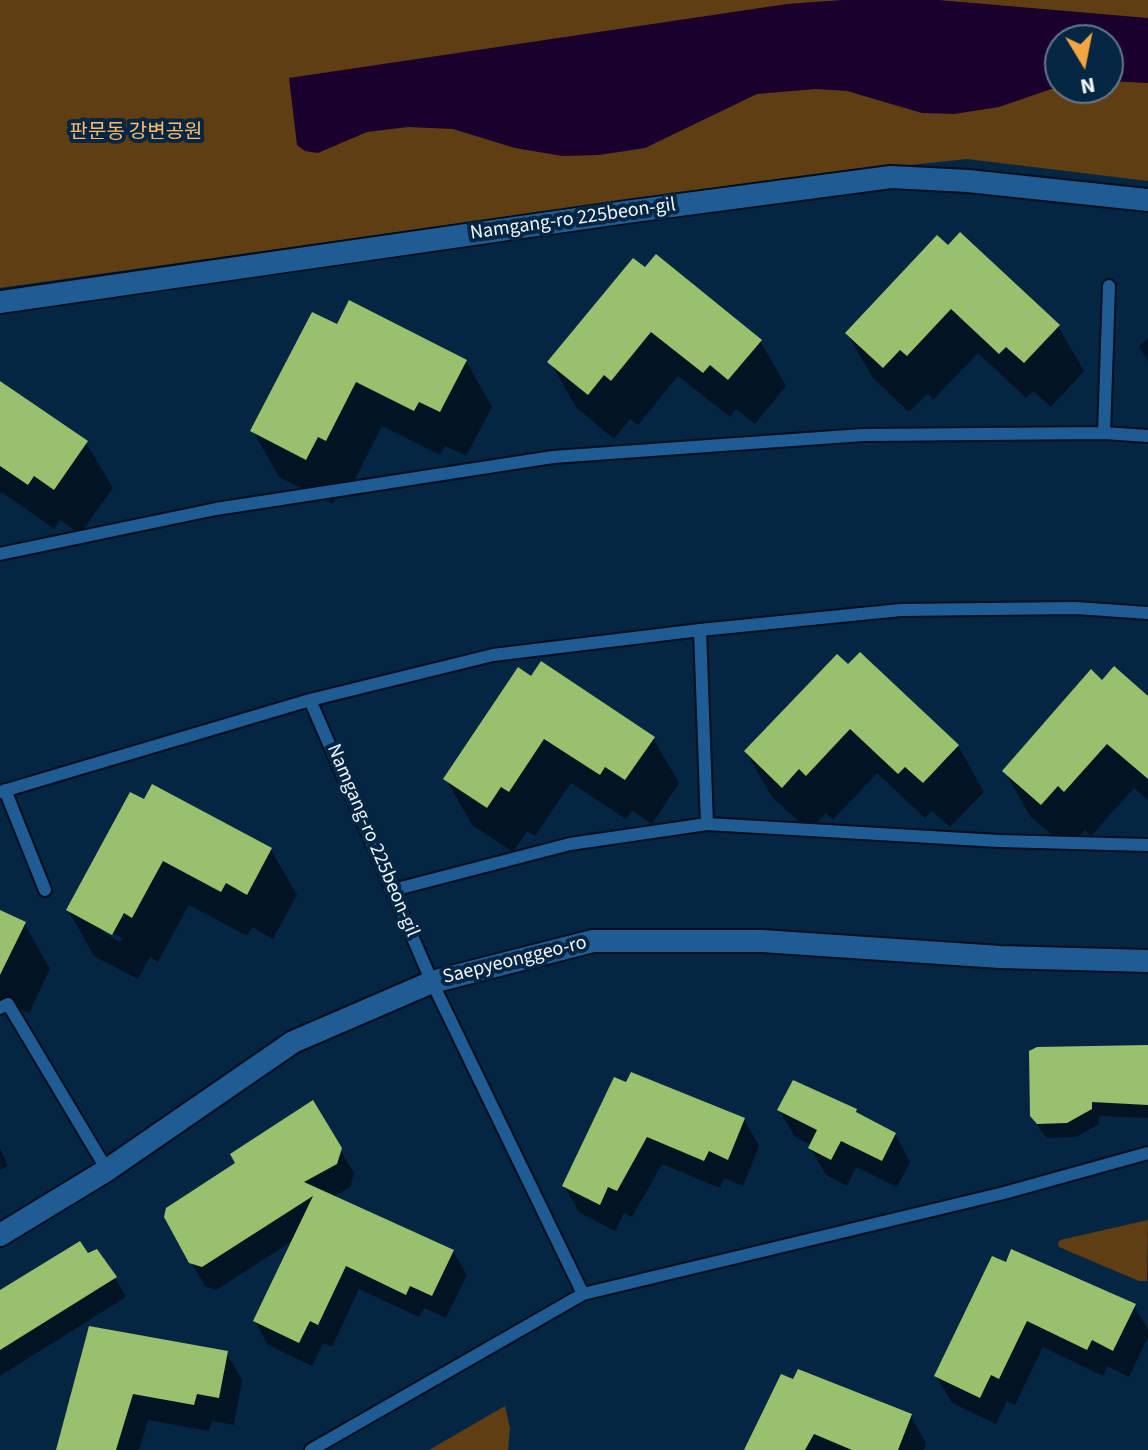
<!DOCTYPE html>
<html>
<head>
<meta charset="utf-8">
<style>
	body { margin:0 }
	#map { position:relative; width:1148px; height:1450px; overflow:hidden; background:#052642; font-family:"Source Sans 3",sans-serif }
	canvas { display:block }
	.north { position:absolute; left:1044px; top:24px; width:80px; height:80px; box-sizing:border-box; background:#052642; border:2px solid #63798c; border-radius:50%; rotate:170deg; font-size:22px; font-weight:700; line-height:32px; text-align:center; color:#eff5fb }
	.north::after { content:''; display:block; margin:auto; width:28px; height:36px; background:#f2a541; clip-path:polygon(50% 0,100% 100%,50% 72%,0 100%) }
</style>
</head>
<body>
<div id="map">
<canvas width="1148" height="1450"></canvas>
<div class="north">N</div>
</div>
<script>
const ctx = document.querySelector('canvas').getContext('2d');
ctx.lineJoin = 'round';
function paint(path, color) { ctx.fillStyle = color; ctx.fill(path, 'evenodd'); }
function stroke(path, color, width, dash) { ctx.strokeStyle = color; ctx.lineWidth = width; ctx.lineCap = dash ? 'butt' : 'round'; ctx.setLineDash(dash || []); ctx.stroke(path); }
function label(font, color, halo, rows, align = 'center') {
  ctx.font = font + ' "Source Sans 3","Noto Sans KR",sans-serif'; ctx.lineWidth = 8; ctx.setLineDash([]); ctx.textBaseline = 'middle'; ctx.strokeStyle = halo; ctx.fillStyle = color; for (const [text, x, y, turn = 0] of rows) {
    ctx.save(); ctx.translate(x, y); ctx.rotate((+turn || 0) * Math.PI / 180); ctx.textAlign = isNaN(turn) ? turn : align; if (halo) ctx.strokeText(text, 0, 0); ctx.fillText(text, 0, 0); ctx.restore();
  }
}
const green = new Path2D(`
	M0 0H1148V181L967 159 785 178 0 288ZM1060 40H1108V88H1060Z
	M1148 1220 1147 1281H1139L1059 1247 1058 1243 1060 1240Z
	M505 1406 510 1428 508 1450H429Z`);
const water = new Path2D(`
	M843 0H938L1148 18V83L1108 81V40H1060V86L999 107 954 114 922 113 847 91 816 89 757 94 645 148 599 155 562 156 515 148 453 129 408 127 367 132 318 153 305 151 297 145 289 78 787 4Z`);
const shadow = new Path2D(`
	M937 237 1058 326 1084 371 1051 407 1033 391 1026 398 978 353 933 400 927 394 909 412 873 378 847 333Z
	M633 261 760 341 786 386 755 424 736 409 730 417 678 376 638 425 630 419 614 439 576 407 550 362Z
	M338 327 466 361 492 407 466 456 445 446 440 455 382 426 352 485 344 481 333 504 279 477 253 431Z
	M1148 338V361L1139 346Z
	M0 383 86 443 113 488 80 534 60 520 54 529 2 492 0 495Z
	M860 654 958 746 984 792 950 827 932 811 925 818 877 773 833 820 826 813 809 831 772 797 746 752Z
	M532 679 653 738 679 783 652 824 632 811 626 819 571 783 535 836 527 831 513 852 472 825 446 779Z
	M1103 683 1148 699V800L1134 788 1091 836 1085 830 1068 849 1030 816 1004 771Z
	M145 802 271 850 297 895 273 939 252 927 247 936 189 905 158 962 150 957 138 979 94 956 68 910ZM104 929 122 938 120 942 104 933Z
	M0 912 24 923 50 969 29 1013 7 1003 0 1011Z
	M1148 1047V1118L1099 1116V1124L1076 1137 1047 1138 1041 1131 1032 1116Z
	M627 1085 744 1119 759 1146 743 1186 724 1178 720 1188 662 1164 632 1217 624 1213 615 1231 580 1213 564 1186Z
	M312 1103 354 1173 350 1187 333 1197 453 1251 467 1275 446 1318 424 1308 419 1317 359 1289 332 1347 323 1343 312 1366 268 1345 255 1321 294 1240 216 1290 205 1286 191 1262 237 1164Z
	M779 1110 856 1111 859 1116 895 1134 910 1162 897 1187 856 1167 847 1186 826 1175 810 1148 811 1145 795 1137Z
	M0 1148 8 1166 0 1170Z
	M87 1256 115 1278 126 1297 0 1376V1293Z
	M1007 1264 1134 1306 1148 1330V1337L1129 1377 1107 1366 1103 1376 1043 1347 1015 1405 1007 1401 996 1424 952 1403 936 1376Z
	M90 1329 226 1352 242 1380 234 1425 212 1421 209 1431 148 1420 139 1450H58Z
	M782 1377 911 1416 926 1443 924 1450H747Z`);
const building = new Path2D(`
	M960 232 1060 325 1024 363 1006 347 999 354 951 309 907 356 900 350 883 368 845 333 937 235 948 245Z
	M656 254 762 340 728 380 710 365 703 373 651 332 611 381 604 375 588 395 547 362 633 258 645 267Z
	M349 300 467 360 440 412 419 402 414 411 356 382 326 441 318 437 306 460 250 431 312 312 337 324Z
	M0 381 88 441 54 490 34 476 28 485 0 466Z
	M860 652 959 745 923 783 905 767 898 774 850 729 806 776 799 769 782 788 744 751 837 654 848 664Z
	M541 661 655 737 625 780 605 767 600 775 544 739 509 792 501 787 487 808 443 779 518 667 531 676Z
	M1114 666 1148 696V779L1107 744 1064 792 1058 786 1041 805 1002 771 1091 669 1102 680Z
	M152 784 272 848 247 895 226 883 221 892 163 861 132 918 124 913 112 935 66 910 130 792 144 799Z
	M0 910 26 922 0 975Z
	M1148 1045V1105L1092 1102V1109L1067 1123 1037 1124 1030 1116 1029 1051 1037 1047Z
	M631 1072 745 1118 728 1160 709 1151 704 1161 647 1137 617 1191 608 1187 600 1205 562 1186 614 1077 626 1082Z
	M793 1080 857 1109 856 1112 896 1133 882 1161 841 1141 831 1160 808 1148 817 1130 777 1110Z
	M313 1100 342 1148 337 1164 304 1182 454 1250 432 1296 410 1286 406 1295 346 1266 318 1325 310 1321 299 1343 253 1321 313 1196 202 1267 189 1263 164 1217 166 1208 235 1163 230 1154Z
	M80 1241 88 1253 97 1249 117 1277 0 1350V1290Z
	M1011 1249 1136 1304 1113 1351 1092 1340 1087 1350 1027 1321 999 1379 991 1375 980 1398 934 1376 992 1256 1006 1262Z
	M89 1326 228 1351 219 1398 197 1394 194 1405 133 1394 116 1450H56Z
	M798 1369 912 1414 898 1450H852L814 1434 805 1450H744L781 1374 793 1379Z`);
const service = new Path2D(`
	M1104 433 1109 286
	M0 554 216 509 553 457 863 435 1104 433 1148 436
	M700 630 707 824
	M310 700 432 982 583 1294 311 1450
	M5 790 45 890
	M0 792 310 700 493 655 700 630 901 610 1076 608 1148 613
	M393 890 570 844 707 824 999 841 1148 845
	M0 1008 8 1004 107 1170
	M583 1294 1004 1193 1148 1153`);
const minor = new Path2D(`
	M0 302 626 212 891 177 968 181 1148 200
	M0 1235 107 1170 293 1042 432 982 593 941H762L1000 957 1148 961`);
const parkNames = [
	["판문동 강변공원",136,134]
];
const streetNames = [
	["Namgang-ro 225beon-gil",573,220,-8],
	["Namgang-ro 225beon-gil",372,841,67],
	["Saepyeonggeo-ro",515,961,-14]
];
paint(green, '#5f3e14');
paint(water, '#1a002c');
paint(shadow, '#0007');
paint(building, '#99c06c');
stroke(service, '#000e1f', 16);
stroke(minor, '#000e1f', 26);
stroke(service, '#1f5c93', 12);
stroke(minor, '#1f5c93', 22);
label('20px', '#fdbb6f', '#052642', parkNames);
label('20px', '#eff5fb', '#052642', streetNames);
</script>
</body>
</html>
